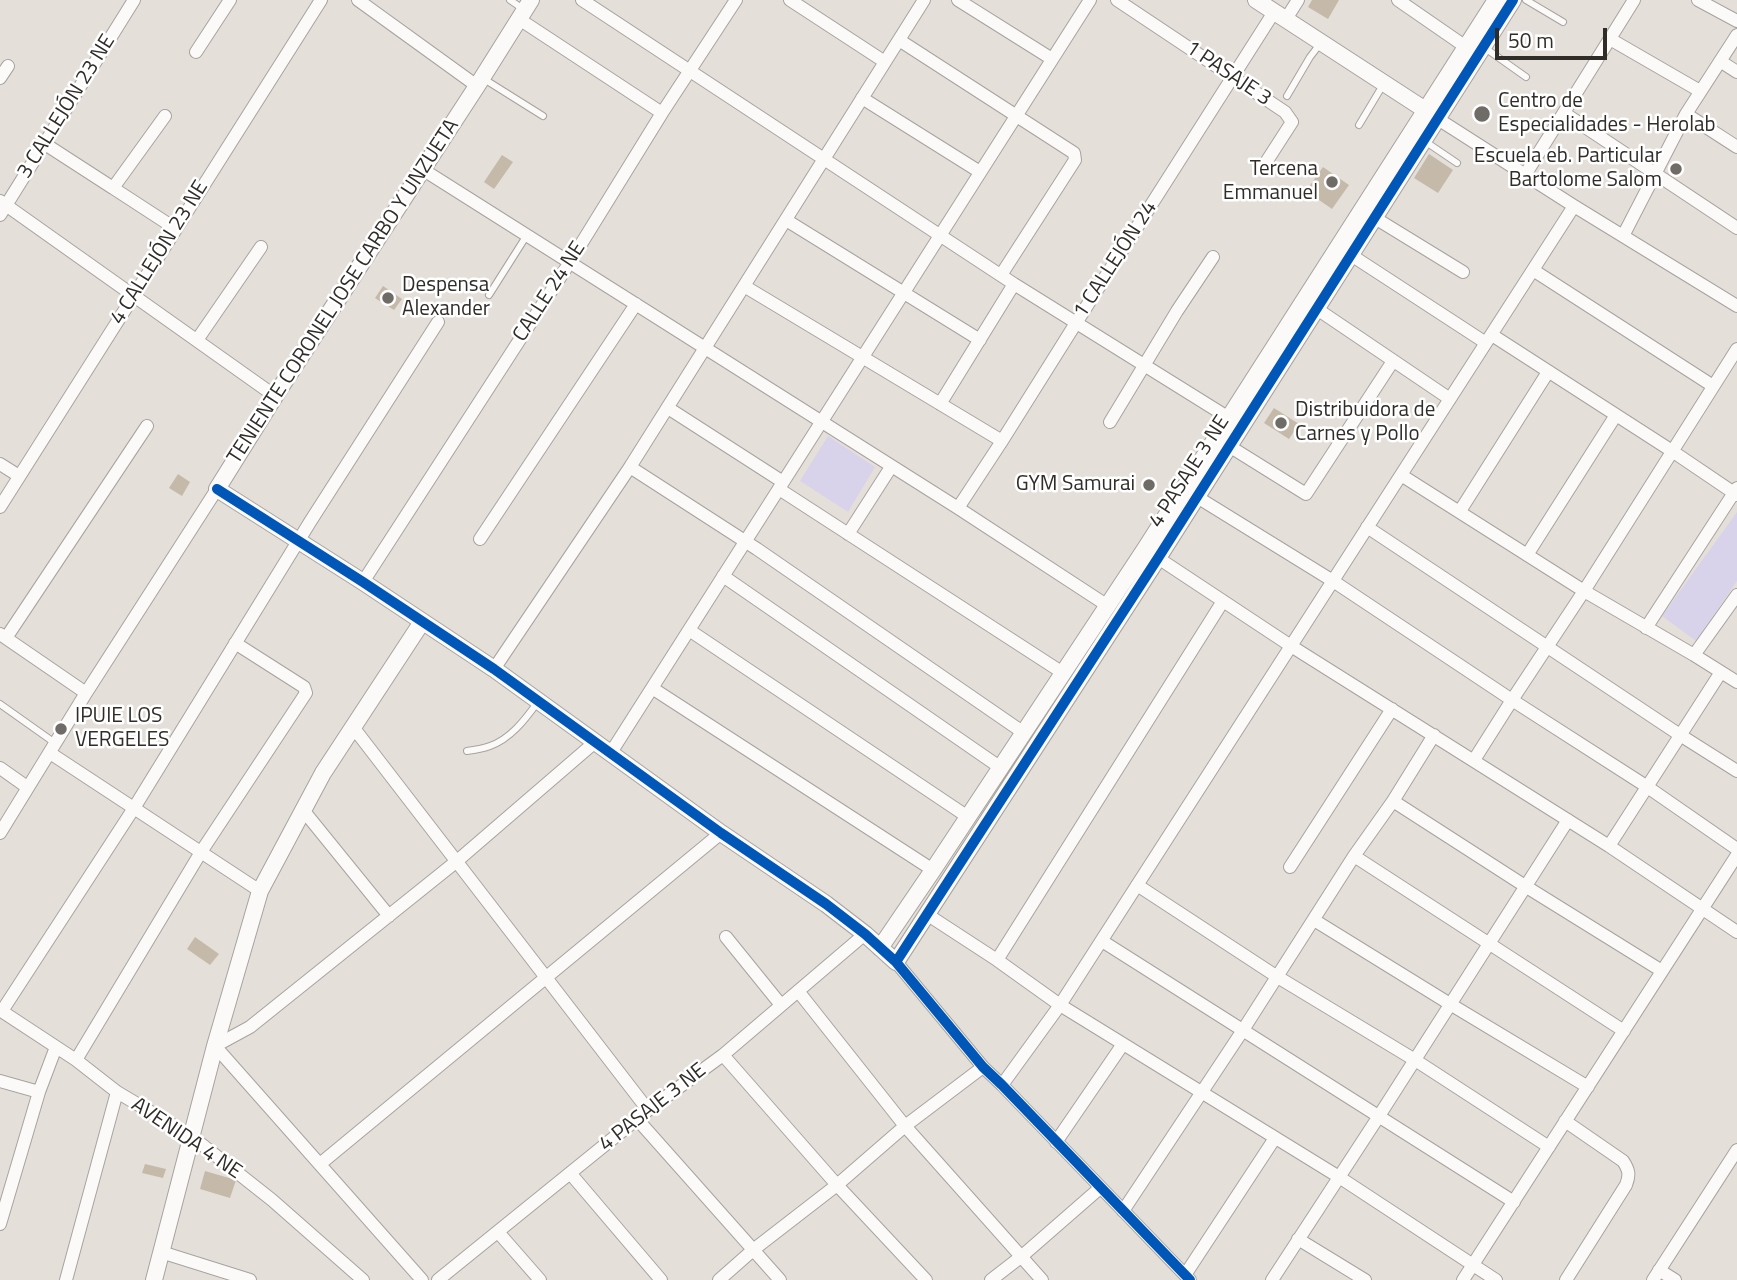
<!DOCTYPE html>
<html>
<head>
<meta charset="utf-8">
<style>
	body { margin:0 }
	#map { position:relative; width:1737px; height:1280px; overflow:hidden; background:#e4dfd9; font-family:"Titillium Web",sans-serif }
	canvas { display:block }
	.scale { position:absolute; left:1495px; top:28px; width:112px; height:32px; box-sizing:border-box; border:4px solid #302d29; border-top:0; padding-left:9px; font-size:21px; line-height:24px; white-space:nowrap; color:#302d29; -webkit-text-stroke:5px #fff; paint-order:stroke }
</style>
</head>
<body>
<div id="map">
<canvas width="1737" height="1280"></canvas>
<div class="scale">50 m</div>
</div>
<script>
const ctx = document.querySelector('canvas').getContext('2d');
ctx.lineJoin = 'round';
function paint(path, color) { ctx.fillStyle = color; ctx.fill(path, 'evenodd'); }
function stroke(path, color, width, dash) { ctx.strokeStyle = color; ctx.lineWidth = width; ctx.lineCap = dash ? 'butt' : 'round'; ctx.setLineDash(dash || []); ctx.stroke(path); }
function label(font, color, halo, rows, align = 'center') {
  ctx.font = font + ' "Titillium Web",sans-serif'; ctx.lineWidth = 5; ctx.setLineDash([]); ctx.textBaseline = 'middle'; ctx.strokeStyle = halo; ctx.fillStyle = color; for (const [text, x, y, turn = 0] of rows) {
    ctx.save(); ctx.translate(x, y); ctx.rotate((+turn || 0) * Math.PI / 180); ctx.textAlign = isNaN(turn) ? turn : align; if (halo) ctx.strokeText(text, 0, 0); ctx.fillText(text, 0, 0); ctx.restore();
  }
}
const green = new Path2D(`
	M828 436 875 467 848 512 800 481Z
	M1737 512V581L1696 641 1662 616Z`);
const building = new Path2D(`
	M1312 0H1339L1328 19 1308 7Z
	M1429 154 1453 170 1438 193 1414 178Z
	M502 155 513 162 494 189 484 182Z
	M1323 167 1349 185 1332 209 1306 191Z
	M383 286 402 299 394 310 375 298Z
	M1274 408 1299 424 1289 439 1264 423Z
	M178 474 190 482 182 496 169 488Z
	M195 937 219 954 210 965 187 949Z
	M145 1164 166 1169 163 1178 142 1173Z
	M205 1171 236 1180 230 1198 200 1189Z`);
const service = new Path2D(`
	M510 0 523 9
	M1526 0 1563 22
	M1485 48 1526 77
	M484 79 543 116
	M1287 96 1310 57 1320 44
	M1359 125 1383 85
	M1426 142 1457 163
	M489 295 527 235
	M0 704 55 743
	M467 751C474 750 482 749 490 746 510 739 525 720 537 703`);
const minor = new Path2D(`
	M358 0 477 86
	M582 0 1014 284 1229 418
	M790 0 885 62
	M958 0 1052 59
	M1117 0 1285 112 1292 122 1263 167
	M1398 0 1466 47
	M1698 0 1737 21
	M519 19 662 113
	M1286 19 1298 0
	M1610 39 1700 91
	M899 40 1074 153 1075 160 1001 275
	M196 52 230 0
	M1720 61 1737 72
	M0 78 8 66
	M862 98 980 172
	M1564 113 1737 228
	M1686 114 1737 147
	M1438 119 1574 206 1737 306
	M45 144 113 188 165 116
	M422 169 958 508 1108 606
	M1525 175 1634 0
	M113 188 176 229
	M0 201 275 396
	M0 215 134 0
	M1375 218 1463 272
	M786 220 980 340
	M1623 236 1686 114 1737 35
	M1351 255 1486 343
	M1533 270 1713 386
	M744 286 1002 441
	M1317 309 1450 399
	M1492 335 1672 451 1737 495
	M197 340 261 247
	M940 404 1014 284
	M668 408 783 482
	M1110 422 1177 311 1213 257
	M1229 446 1306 494 1393 361
	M0 464 19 476
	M630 467 757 549 1024 733
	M1401 475 1584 591 1694 655 1737 682
	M779 489 1063 673
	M1197 497 1333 581 1512 700 1646 786 1737 849
	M0 507 321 0
	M958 508 1002 441 1076 323 1274 12
	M1460 511 1548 372
	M1367 527 1680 735 1737 771
	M848 534 891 467
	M480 539 636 304
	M1527 555 1616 415
	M1158 558 1291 646 1609 846 1737 932
	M723 576 1001 768
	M363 582 570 262 662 113 736 0
	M1646 628 1737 488
	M689 630 968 817
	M0 634 86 693
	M6 638 147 426
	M1694 655 1737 595
	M494 669 630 467 924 0
	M652 688 933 870
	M353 727 648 1110
	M50 753 260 891
	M610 754 1090 0
	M1474 760 1512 700 1584 591 1737 349
	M0 768 27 787
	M1393 801 1525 886 1662 971
	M303 810 389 916
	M0 833 86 693 217 489
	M1609 846 1721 672
	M1354 856 1624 1031
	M1290 867 1392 709
	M1137 885 1276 976 1415 1060 1549 1147
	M928 915 997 960 1060 1005 1339 1177 1496 1280
	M1314 920 1450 1004 1588 1087
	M726 937 781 1005
	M1102 941 1514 1202
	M997 960 1223 601
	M896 962 983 1067 1002 1085 1190 1280
	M798 991 905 1126 1042 1280
	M0 1010 76 1060 117 1092 191 1136 272 1200 363 1280
	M2 1011 134 808 310 522 438 322
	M723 1055 837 1185 926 1280
	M76 1060 201 852 306 693 304 687 235 643
	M0 1081 39 1092
	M1002 1085 1060 1005 1574 206
	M637 1119 780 1280
	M1565 1121 1623 1161C1629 1170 1630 1175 1626 1185L1566 1280
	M1056 1142 1123 1044
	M320 1164 721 833
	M570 1173 661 1280
	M1123 1211 1243 1030 1354 856 1393 801 1434 735
	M0 1224 39 1092 56 1047
	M498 1232 540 1280
	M1298 1239 1365 1280
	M161 1252 250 1280
	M1659 1270 1675 1280
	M1185 1275 1275 1138
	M66 1280 117 1092
	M422 1280 215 1046 250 1027 457 861 594 743
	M438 1280 648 1110 723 1055 865 934
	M719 1280 753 1250 837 1185 905 1126 983 1067
	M991 1280 1022 1256 1100 1188
	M1272 1280 1379 1116 1568 820
	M1463 1280 1737 855
	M1653 1280 1737 1150`);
const tertiary = new Path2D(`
	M531 0 477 86 275 396 217 489 363 582 494 669 721 833 826 904 865 934 896 962 1158 558 1513 0
	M1256 0 1433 115
	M880 948 933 870 1145 549 1496 0
	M154 1280 215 1046 260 891 323 773 422 622`);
const cycleway = new Path2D(`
	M217 489 363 582 494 669 721 833 826 904 865 934 896 962 983 1067 1002 1085 1190 1280
	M896 962 1158 558 1513 0`);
const markers = [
	[1482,114,9,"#6f6b67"],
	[1676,169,7,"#6f6b67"],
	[1332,182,7,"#6f6b67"],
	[388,298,7,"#6f6b67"],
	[1281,423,7,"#6f6b67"],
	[1149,485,7,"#6f6b67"],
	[61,729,7,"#6f6b67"]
];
const streetNames = [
	["1 PASAJE 3",1228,74,34],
	["3 CALLEJÓN 23 NE",67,107,-58],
	["4 CALLEJÓN 23 NE",160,253,-58],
	["1 CALLEJÓN 24",1116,260,-57],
	["TENIENTE CORONEL JOSE CARBO Y UNZUETA",344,292,-57],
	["CALLE 24 NE",550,292,-57],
	["4 PASAJE 3 NE",1190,472,-57],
	["4 PASAJE 3 NE",653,1108,-38],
	["AVENIDA 4 NE",186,1139,34]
];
const poiNames = [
	["Centro de",1498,102],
	["Especialidades - Herolab",1498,126],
	["Escuela eb. Particular",1662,157,"right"],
	["Bartolome Salom",1662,181,"right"],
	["Tercena",1318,170,"right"],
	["Emmanuel",1318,194,"right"],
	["Despensa",402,286],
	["Alexander",402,310],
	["Distribuidora de",1295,411],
	["Carnes y Pollo",1295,435],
	["GYM Samurai",1135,485,"right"],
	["IPUIE LOS",75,717],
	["VERGELES",75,741]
];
paint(green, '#d9d2eb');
paint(building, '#c5baaa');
stroke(service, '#a7a39f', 8);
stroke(minor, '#a7a39f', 14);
stroke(tertiary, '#a7a39f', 18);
stroke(service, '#fbfaf9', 6);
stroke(minor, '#fbfaf9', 12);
stroke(tertiary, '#fbfaf9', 16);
stroke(cycleway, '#0057b8', 10);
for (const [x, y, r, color] of markers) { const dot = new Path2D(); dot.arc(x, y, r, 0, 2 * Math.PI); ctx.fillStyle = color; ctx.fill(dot); stroke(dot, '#fff', 2.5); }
label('21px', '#302d29', '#fff', streetNames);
label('21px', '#302d29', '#fff', poiNames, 'left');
</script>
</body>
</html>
